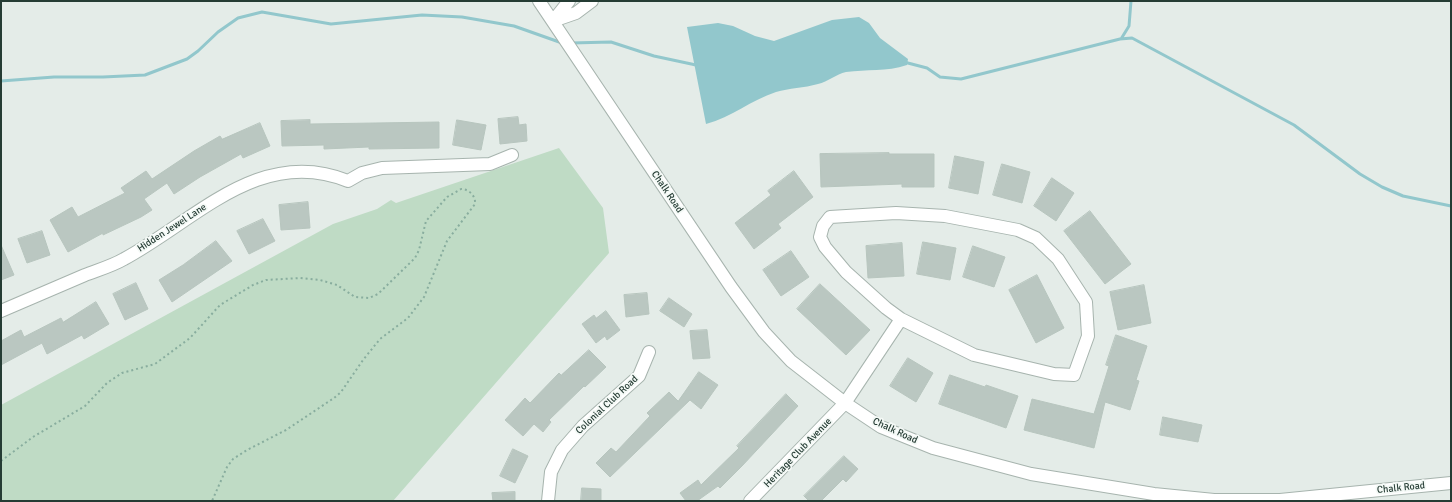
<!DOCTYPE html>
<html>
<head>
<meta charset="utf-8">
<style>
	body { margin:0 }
	#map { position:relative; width:1452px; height:502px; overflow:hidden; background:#e4ece8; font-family:Signika,sans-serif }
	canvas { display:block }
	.frame { position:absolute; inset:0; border:2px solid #253c34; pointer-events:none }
</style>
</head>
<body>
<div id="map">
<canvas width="1452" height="502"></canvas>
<div class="frame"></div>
</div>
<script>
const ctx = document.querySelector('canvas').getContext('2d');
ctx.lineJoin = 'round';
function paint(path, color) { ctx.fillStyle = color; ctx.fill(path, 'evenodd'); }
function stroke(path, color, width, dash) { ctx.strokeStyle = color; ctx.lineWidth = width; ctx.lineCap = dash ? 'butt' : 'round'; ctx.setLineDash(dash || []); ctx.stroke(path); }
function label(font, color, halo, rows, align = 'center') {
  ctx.font = font + ' Signika,sans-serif'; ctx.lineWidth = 3.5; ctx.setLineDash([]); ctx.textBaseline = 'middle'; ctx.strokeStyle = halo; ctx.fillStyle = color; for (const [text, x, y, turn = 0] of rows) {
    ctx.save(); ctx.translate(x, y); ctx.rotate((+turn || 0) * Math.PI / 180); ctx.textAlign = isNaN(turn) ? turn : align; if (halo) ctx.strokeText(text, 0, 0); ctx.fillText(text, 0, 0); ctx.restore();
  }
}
const green = new Path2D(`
	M559 148 603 208 609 253 393 501H1V405L333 224 377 209 391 200 396 203Z`);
const water = new Path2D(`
	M859 17 869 23 880 38 908 59 907 65C886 72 867 69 846 72 836 74 828 82 818 84 804 88 789 88 776 92 751 100 732 117 706 124L687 27 718 23 733 26 755 36 774 41 832 20Z`);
const stream = new Path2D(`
	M1121 39 1129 26 1131 1
	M571 43 611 42 654 56 696 65
	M904 62 927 68 940 77 961 79 1120 39 1132 38 1294 125 1360 174 1382 187 1403 196 1451 206
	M1 81 54 77H103L145 75 187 59 198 51 218 32 238 18 262 12 331 24 422 15 462 17 514 26 562 43`);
const building = new Path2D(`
	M518 117 519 125 526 124 527 141 500 144 498 119Z
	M310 120V124L439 122V148L369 149V147L324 149V145L282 146 281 121Z
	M457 120 486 125 481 150 453 145Z
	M260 123 270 146 243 158 241 154 200 177 174 194 167 183 144 199 152 210 141 217 103 235V233L68 252 50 220 72 207 78 217 125 193 121 188 146 171 152 179 194 151 220 136 222 139Z
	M889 153V154H934V187H902V184L821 187 820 154Z
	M955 156 984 162 978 194 949 188Z
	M1002 164 1030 172 1022 203 993 195Z
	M794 171 813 197 778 224 781 228 754 249 735 223 771 195 768 191Z
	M1052 178 1074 193 1056 221 1034 206Z
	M308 202 310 228 281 230 279 205Z
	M1090 211 1131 264 1105 284 1064 231Z
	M263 219 275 241 249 254 237 231Z
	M42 231 50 255 27 263 18 239Z
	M216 241 232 261 172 302 159 280 183 265Z
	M923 242 956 248 950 280 917 274Z
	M902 243 904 276 868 278 866 246Z
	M1 245 14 275 1 280Z
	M973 246 1005 257 994 287 963 277Z
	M791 251 809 277 781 296 763 270Z
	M1037 275 1064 328 1036 343 1009 290Z
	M136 283 148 309 125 320 113 294Z
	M820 284 870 330 846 355 797 309Z
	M1144 285 1151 323 1118 330 1110 292Z
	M647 293 649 314 626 317 624 295Z
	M669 298 692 314 684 327 660 311Z
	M96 302 109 324 84 339 82 335 47 354 42 343 1 365V341L21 330 24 337 61 318 63 322Z
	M606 311 620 330 607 340 605 336 596 343 582 324 594 315 596 318Z
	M707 330 710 358 693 359 690 331Z
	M1116 335 1147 346 1136 380 1139 381 1130 410 1105 402 1094 448 1024 430 1032 399 1094 414 1109 366 1106 365Z
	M589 350 606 367 585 387 584 386 549 420 551 422 543 432 534 424 523 436 505 420 525 398 530 403 559 373 561 375Z
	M908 358 933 373 916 402 890 386Z
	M699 372 718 385 701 409 690 400 610 477 596 463 611 448 616 452 650 416 647 413 669 392 678 401Z
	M950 375 985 387 986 385 1018 396 1006 428 939 404Z
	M786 394 798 406 742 466 720 488 718 486 697 501H686L680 493 698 480 701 485 739 448 737 446Z
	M1163 417 1202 425 1198 442 1160 435Z
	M513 449 528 456 515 483 500 476Z
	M844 456 858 469 846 482 843 479 821 501H809L804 496Z
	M582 488 601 489V501H581Z
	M515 492V501H493L492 493Z`);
const path = new Path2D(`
	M1 461 33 437 85 406 107 383 122 373 155 364 190 338 220 305 253 285 266 280 300 278 320 280 337 285 355 297 369 298 378 294 415 258 419 250 426 221 447 197 461 189C469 189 476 196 475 204L447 241 424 297 408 318 380 339 363 360 341 392 334 398 286 430 247 450 233 459 227 467 212 501`);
const minor = new Path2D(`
	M539 1 731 287 764 332 791 361 845 403 881 427 933 448 1031 474 1154 494 1214 500H1280L1451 483
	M553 21 576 13 592 1
	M553 21 569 1
	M896 213 945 216 1018 230 1036 238 1058 259 1086 302 1088 336 1074 375 1054 374 974 355 901 319 886 308 846 272 825 247 820 237 823 226 830 217Z
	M1 311C29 299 57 287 85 275 98 270 112 266 124 259 195 221 260 145 348 181L362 173 382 168 490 164 512 155
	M548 501 551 472 562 450 583 426 639 376 649 352
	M750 501 845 403 901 319`);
const streetNames = [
	["Chalk Road",667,192,56],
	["Hidden Jewel Lane",172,228,-33],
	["Colonial Club Road",607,405,-43],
	["Chalk Road",895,431,25],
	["Heritage Club Avenue",798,453,-46],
	["Chalk Road",1401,488,-6]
];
paint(green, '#bfdbc5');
paint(water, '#92c7cc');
stroke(stream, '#92c7cc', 3);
paint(building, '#bac7c1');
stroke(building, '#b7c5be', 1);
stroke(minor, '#a7b4ae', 14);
stroke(path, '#88ad9e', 2, [2, 3]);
stroke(minor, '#fff', 12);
label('10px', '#253c34', '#f4f9f6', streetNames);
</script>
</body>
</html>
